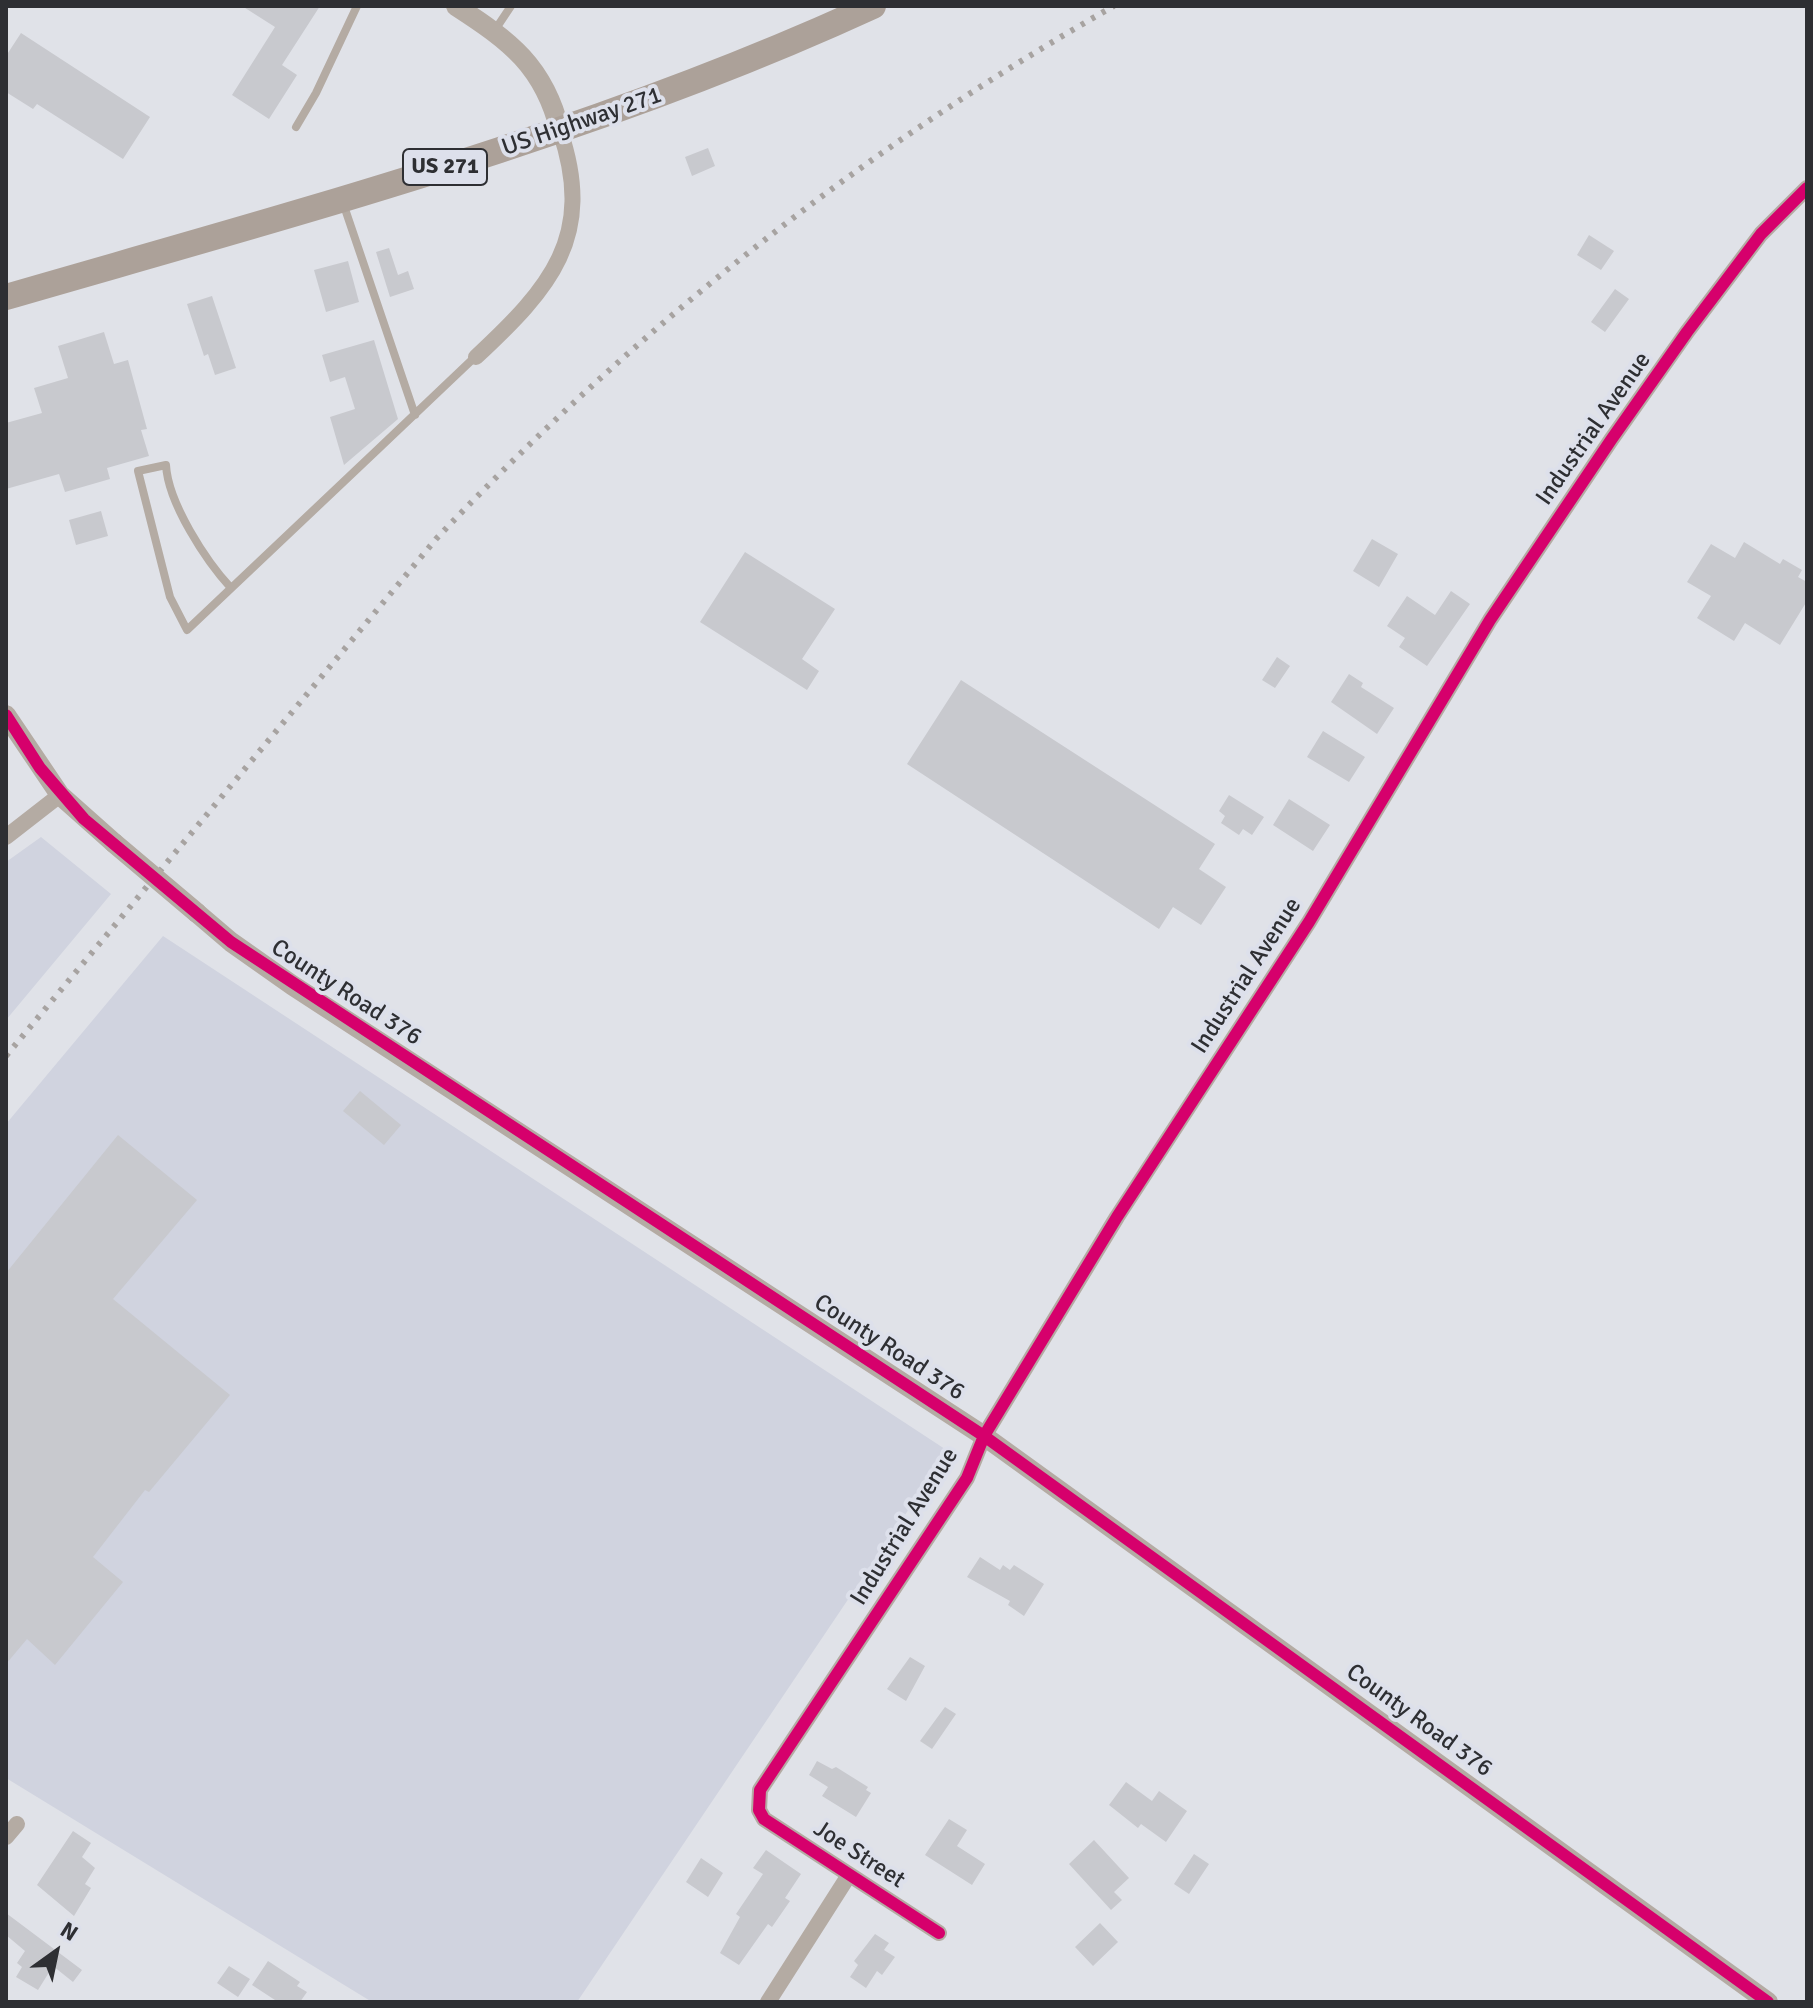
<!DOCTYPE html>
<html>
<head>
<meta charset="utf-8">
<style>
	body { margin:0 }
	#map { position:relative; width:1813px; height:2008px; overflow:hidden; background:#e0e2e8; font-family:Signika,sans-serif }
	canvas { display:block }
	.frame { position:absolute; inset:0; border:8px solid #2e2f33; pointer-events:none }
	.north { position:absolute; left:16px; top:1912px; width:80px; height:80px; -webkit-text-stroke:6px #dde0eb; paint-order:stroke; rotate:33deg; font-size:22px; font-weight:700; line-height:32px; text-align:center; color:#2e2f33 }
	.north::after { content:''; display:block; margin:auto; width:28px; height:36px; background:#2e2f33; clip-path:polygon(50% 0,100% 100%,50% 72%,0 100%) }
</style>
</head>
<body>
<div id="map">
<canvas width="1813" height="2008"></canvas>
<div class="frame"></div>
<div class="north">N</div>
</div>
<script>
const ctx = document.querySelector('canvas').getContext('2d');
ctx.lineJoin = 'round';
function paint(path, color) { ctx.fillStyle = color; ctx.fill(path, 'evenodd'); }
function stroke(path, color, width, dash) { ctx.strokeStyle = color; ctx.lineWidth = width; ctx.lineCap = dash ? 'butt' : 'round'; ctx.setLineDash(dash || []); ctx.stroke(path); }
function label(font, color, halo, rows, align = 'center') {
  ctx.font = font + ' Signika,sans-serif'; ctx.lineWidth = 8; ctx.setLineDash([]); ctx.textBaseline = 'middle'; ctx.strokeStyle = halo; ctx.fillStyle = color; for (const [text, x, y, turn = 0] of rows) {
    ctx.save(); ctx.translate(x, y); ctx.rotate((+turn || 0) * Math.PI / 180); ctx.textAlign = isNaN(turn) ? turn : align; if (halo) ctx.strokeText(text, 0, 0); ctx.fillText(text, 0, 0); ctx.restore();
  }
}
const built = new Path2D(`
	M41 837 111 894 6 1020V862Z
	M163 936 948 1451 577 2002H372L6 1778V1124Z`);
const building = new Path2D(`
	M242 6H320L282 65 297 75 269 119 232 95 275 27Z
	M21 33 150 117 123 159 37 104 33 109 6 92V56Z
	M708 148 715 166 692 176 685 157Z
	M1589 235 1614 251 1601 270 1577 255Z
	M389 248 398 275 408 271 414 289 390 297 376 252Z
	M348 261 359 302 326 312 314 270Z
	M1615 289 1629 299 1605 332 1591 322Z
	M212 296 236 368 215 375 208 354 204 356 187 304Z
	M104 332 114 364 128 360 147 429 141 430 149 456 107 468 110 479 65 492 59 474 6 489V423L42 413 34 388 68 378 58 346Z
	M374 340 398 419 344 465 330 417 355 409 345 377 330 382 322 355Z
	M101 511 108 536 76 545 69 520Z
	M1372 539 1398 554 1379 587 1353 571Z
	M1744 542 1780 564 1783 559 1802 570 1798 577 1807 582V601L1780 645 1745 623 1734 641 1697 618 1711 596 1687 582 1711 544 1735 558Z
	M745 552 835 609 802 659 819 671 807 690 700 622Z
	M1451 591 1470 604 1427 666 1399 647 1405 638 1387 626 1407 596 1435 615Z
	M1277 657 1290 666 1275 688 1262 680Z
	M1349 674 1363 683 1361 687 1394 708 1377 734 1331 702Z
	M961 680 1215 844 1199 869 1226 887 1201 925 1173 907 1159 929 907 764Z
	M1323 731 1365 757 1349 782 1307 757Z
	M1229 795 1264 817 1252 835 1243 829 1239 835 1221 823 1225 816 1219 811Z
	M1289 799 1330 825 1313 851 1273 825Z
	M360 1091 401 1125 384 1145 343 1111Z
	M118 1135 197 1200 113 1299 230 1395 149 1492 145 1490 93 1557 123 1582 55 1665 27 1639 6 1664V1273Z
	M980 1557 1000 1570 1003 1565 1010 1570 1014 1565 1044 1584 1024 1616 1008 1605 1010 1601 967 1577Z
	M910 1657 925 1666 906 1701 887 1689Z
	M945 1707 956 1714 932 1749 920 1741Z
	M817 1761 832 1769 836 1767 868 1787 866 1790 871 1793 856 1817 822 1796 828 1787 809 1775Z
	M1126 1782 1152 1801 1159 1791 1187 1811 1166 1842 1141 1824 1138 1828 1109 1805Z
	M949 1819 967 1830 957 1846 985 1864 972 1885 925 1855Z
	M73 1831 91 1843 82 1857 95 1868 85 1884 91 1888 74 1916 37 1885Z
	M1094 1840 1129 1878 1114 1892 1122 1900 1111 1910 1069 1864Z
	M766 1850 801 1874 785 1898 790 1901 772 1927 768 1924 739 1965 720 1953 740 1917 736 1914 763 1874 753 1868Z
	M1194 1854 1209 1864 1189 1894 1174 1884Z
	M701 1858 723 1873 708 1897 686 1882Z
	M6 1913 82 1970 73 1982 53 1966 38 1990 16 1977 22 1967 17 1963 25 1951 6 1935Z
	M1100 1923 1118 1942 1093 1966 1075 1947Z
	M875 1934 889 1943 884 1950 895 1957 882 1975 877 1971 866 1988 850 1977 858 1965 854 1961Z
	M268 1961 300 1982 297 1986 307 1992 300 2002H278L252 1985Z
	M229 1966 250 1979 238 1997 217 1983Z`);
const service = new Path2D(`
	M495 30 511 6
	M296 127 316 93 357 6
	M343 203 415 415
	M231 588C206 561 168 503 166 465L138 471 170 597 187 630C284 539 379 448 475 357`);
const minor = new Path2D(`
	M476 357C550 288 596 237 560 131
	M6 837 60 795
	M6 1837 17 1824
	M939 1933 764 1819 759 1810 760 1790 967 1478 984 1436 1117 1217 1309 922 1490 620 1611 440 1687 332 1761 234 1807 188
	M768 2002 849 1875`);
const tertiary = new Path2D(`
	M456 6C510 41 544 66 560 131
	M6 715 60 795 114 843
	M197 913 231 942 292 985 984 1436 1768 2002`);
const primary = new Path2D(`
	M6 297C299 212 595 134 873 6`);
const rail = new Path2D(`
	M6 1056 436 539C635 329 862 149 1114 6`);
const tertiaryBridge = new Path2D(`
	M114 843 197 913`);
const cycleway = new Path2D(`
	M6 715 40 768 84 819 231 942 984 1436 1768 2002
	M939 1933 764 1819 759 1810 760 1790 967 1478 984 1436 1117 1217 1309 922 1490 620 1611 440 1687 332 1761 234 1807 188`);
const shields = [
	[445,167,84]
];
const shieldNames = [
	["US 271",445,167]
];
const streetNames = [
	["US Highway 271",582,122,-19],
	["Industrial Avenue",1594,429,-55],
	["Industrial Avenue",1247,976,-57],
	["County Road 376",346,993,33],
	["County Road 376",889,1348,33],
	["Industrial Avenue",905,1527,-58],
	["County Road 376",1419,1721,36],
	["Joe Street",859,1855,33]
];
paint(built, '#d0d3df');
paint(building, '#c8c9ce');
stroke(service, '#b4aba3', 8);
stroke(minor, '#b4aba3', 16);
stroke(tertiary, '#b4aba3', 20);
stroke(primary, '#aca199', 26);
stroke(rail, '#a7a3a1', 6, [4, 8]);
stroke(tertiaryBridge, '#b4aba3', 20);
stroke(cycleway, '#d6006c', 12);
for (const [x, y, w] of shields) { const box = new Path2D(); box.roundRect(x - w / 2, y - 18, w, 36, 6); ctx.fillStyle = '#dde0eb'; ctx.fill(box); stroke(box, '#2e2f33', 2); }
label('bold 22px', '#2e2f33', null, shieldNames);
label('24px', '#2e2f33', '#dde0eb', streetNames);
</script>
</body>
</html>
